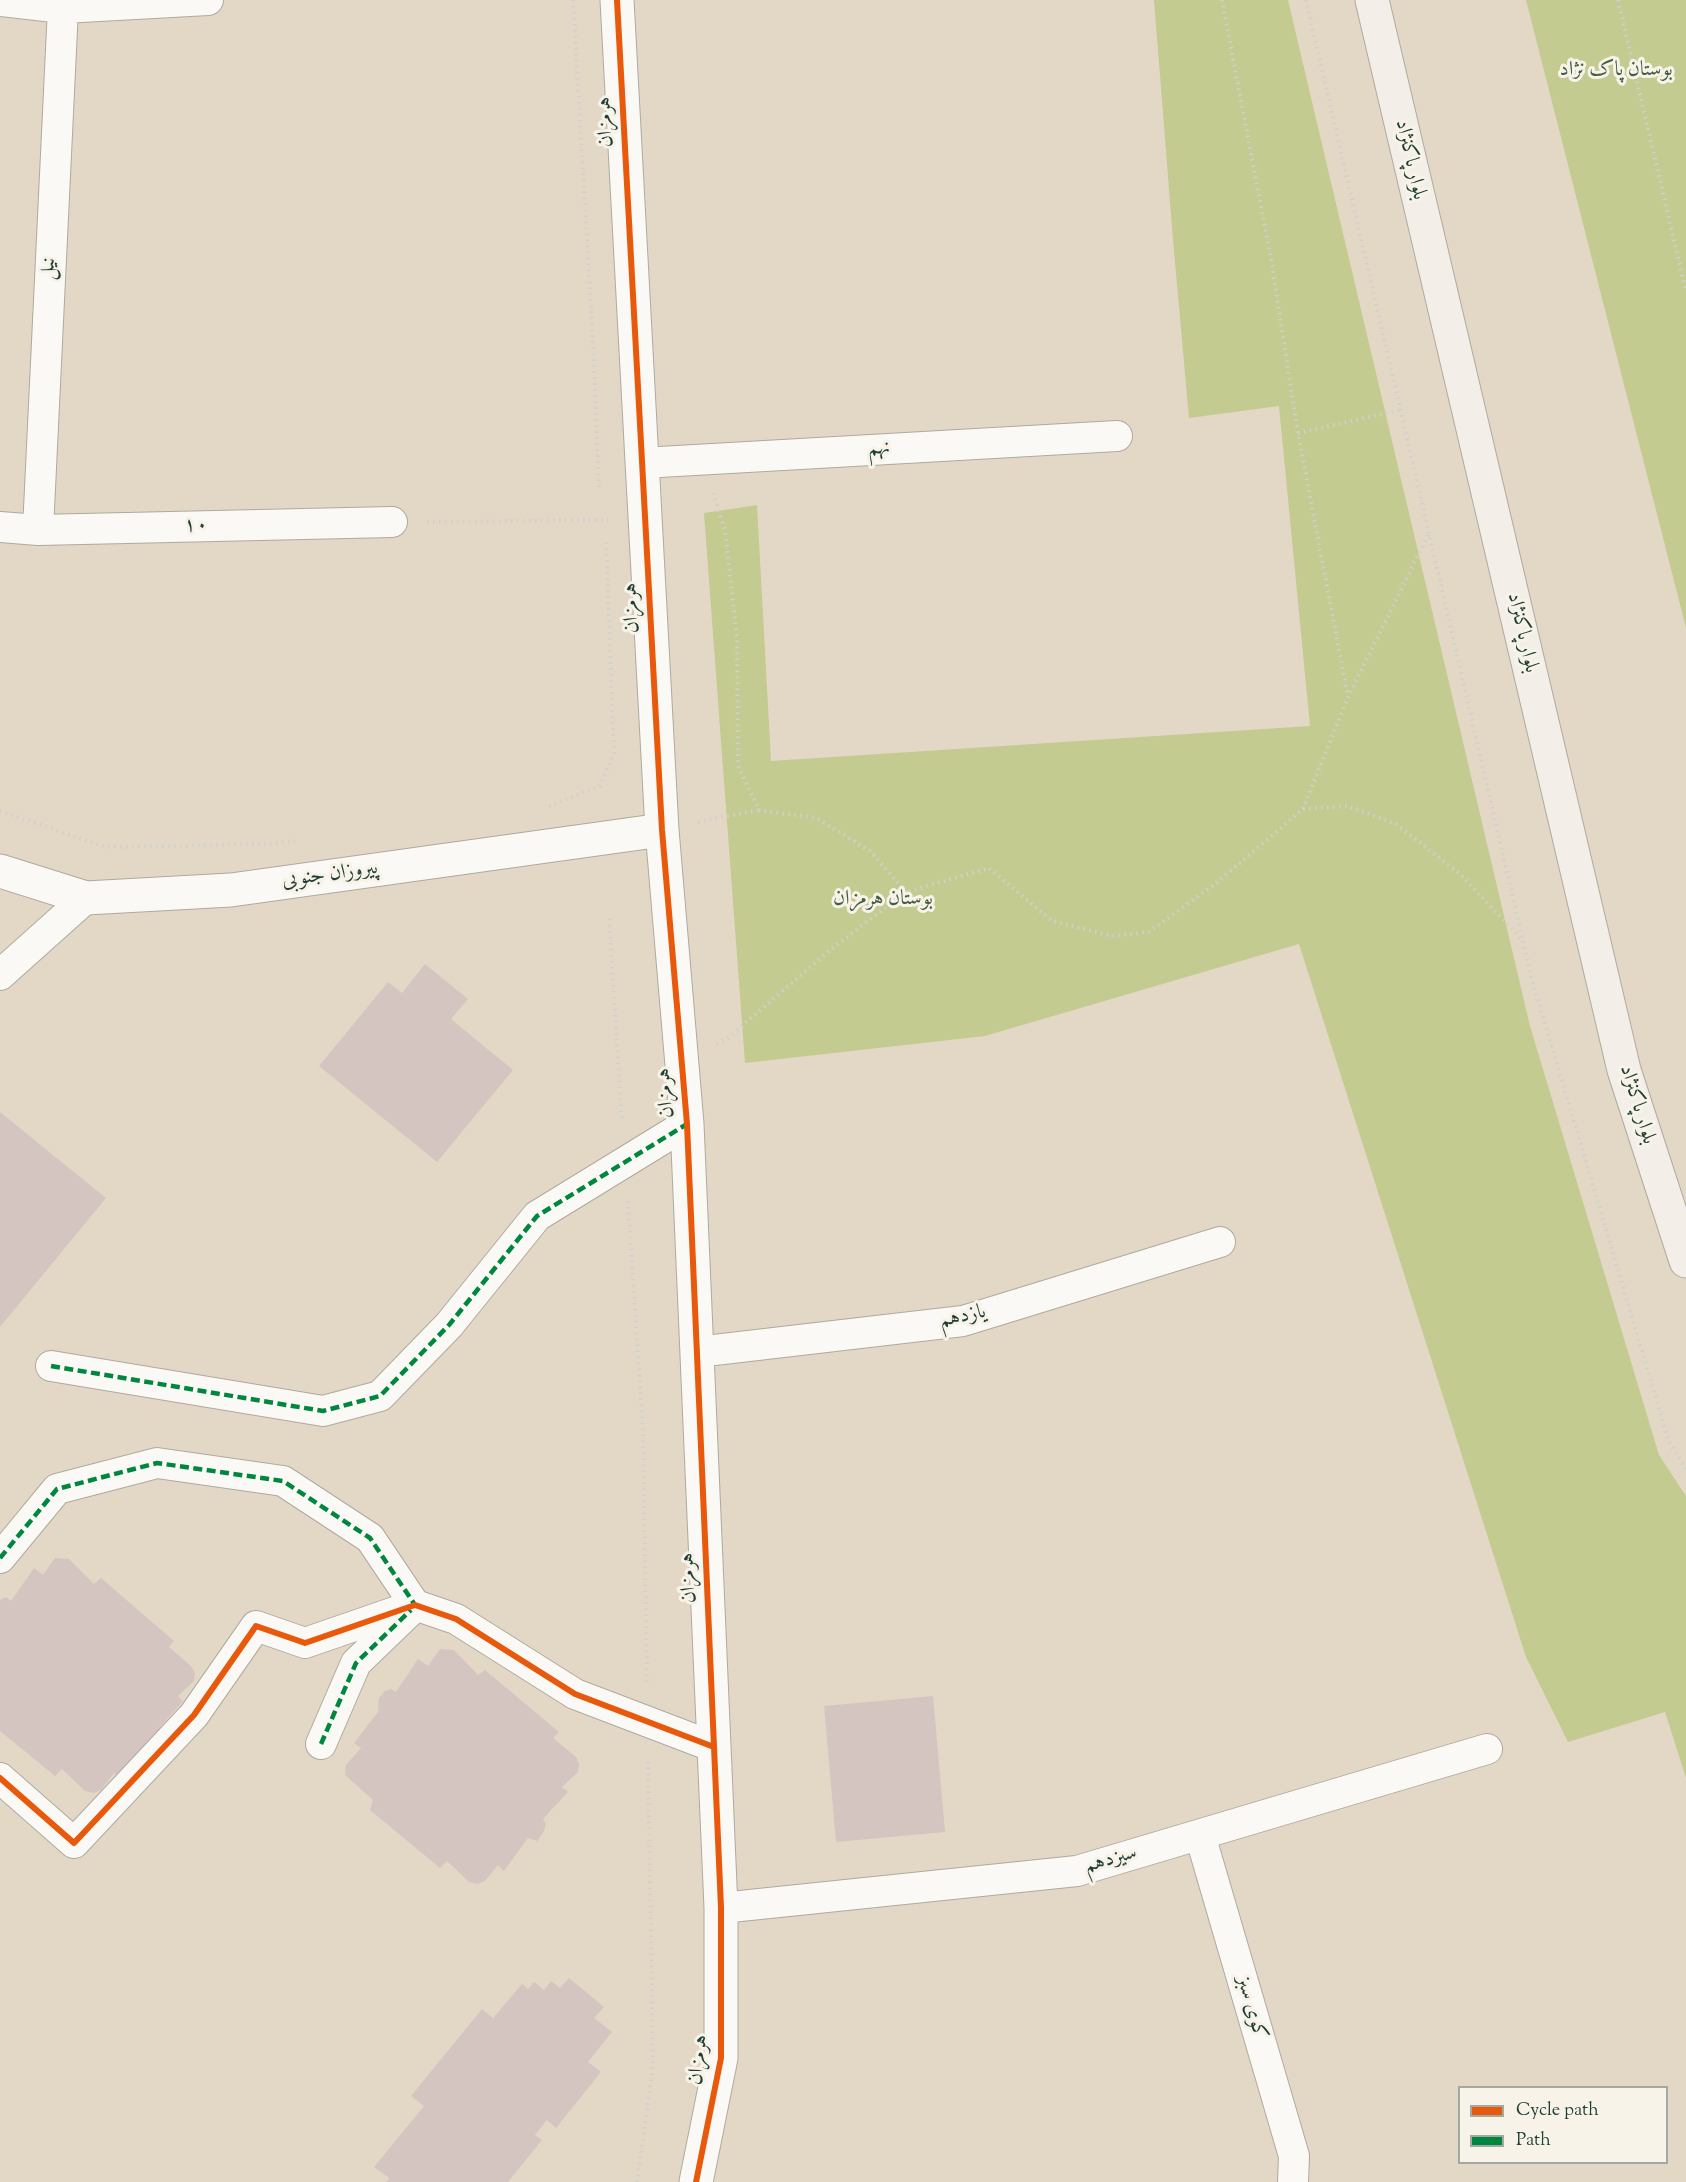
<!DOCTYPE html>
<html>
<head>
<meta charset="utf-8">
<style>
	body { margin:0 }
	#map { position:relative; width:1686px; height:2182px; overflow:hidden; background:#e3d8c6; font-family:"Sorts Mill Goudy",serif }
	canvas { display:block }
	.legend { position:absolute; left:1458px; top:2086px; width:210px; height:78px; box-sizing:border-box; background:#f7f3e8; border:2px solid #a1aaa0; margin:0; padding:8px 10px; list-style:none; font-size:18px; color:#1f3d34 }
	.legend li { display:flex; align-items:center; gap:12px; height:30px }
	.legend b { width:30px; border:2px solid #a1aaa0 }
</style>
</head>
<body>
<div id="map">
<canvas width="1686" height="2182"></canvas>
<ul class="legend">
<li><b style="height:8px;background:#e8590c"></b>Cycle path</li>
<li><b style="height:8px;background:#00873e"></b>Path</li>
</ul>
</div>
<script>
const ctx = document.querySelector('canvas').getContext('2d');
ctx.lineJoin = 'round';
function paint(path, color) { ctx.fillStyle = color; ctx.fill(path, 'evenodd'); }
function stroke(path, color, width, dash) { ctx.strokeStyle = color; ctx.lineWidth = width; ctx.lineCap = dash ? 'butt' : 'round'; ctx.setLineDash(dash || []); ctx.stroke(path); }
function label(font, color, halo, rows, align = 'center') {
  ctx.font = font + ' "Sorts Mill Goudy",Amiri,serif'; ctx.lineWidth = 6; ctx.setLineDash([]); ctx.textBaseline = 'middle'; ctx.strokeStyle = halo; ctx.fillStyle = color; for (const [text, x, y, turn = 0] of rows) {
    ctx.save(); ctx.translate(x, y); ctx.rotate((+turn || 0) * Math.PI / 180); ctx.textAlign = isNaN(turn) ? turn : align; if (halo) ctx.strokeText(text, 0, 0); ctx.fillText(text, 0, 0); ctx.restore();
  }
}
const green = new Path2D(`
	M1154 0H1288L1530 1026 1659 1455 1686 1496V1778L1665 1712 1568 1742 1526 1657 1299 944 985 1036 745 1063 704 513 757 505 771 761 1310 726 1279 406 1189 418 1173 240Z
	M1526 0H1686V628Z`);
const building = new Path2D(`
	M425 964 468 999 451 1019 513 1070 437 1162 319 1066 388 982 402 993Z
	M0 1112 106 1198 0 1327Z
	M55 1558 69 1559 94 1584 101 1578 174 1641 169 1647 191 1666 195 1673 194 1681 178 1696 183 1701 159 1728 162 1733 120 1780 114 1773 101 1790 94 1793 85 1791 62 1769 55 1776 0 1731V1600L6 1597 11 1601 34 1568 43 1575Z
	M440 1649 454 1650 478 1675 485 1670 559 1732 553 1738 576 1757 579 1764 578 1772 562 1787 568 1792 543 1819 546 1824 543 1833 537 1841 528 1838 504 1871 498 1865 485 1881 478 1884 469 1882 447 1861 440 1868 370 1810 373 1800 345 1775 346 1765 361 1748 354 1743 378 1712 379 1698 385 1691 391 1689 396 1692 418 1659 428 1666Z
	M933 1696 945 1832 836 1842 824 1706Z
	M569 1978 604 2007 594 2018 612 2032 588 2062 601 2072 556 2128 547 2120 535 2135 542 2140 508 2182H386L389 2178 374 2167 424 2106 411 2096 482 2009 493 2018 522 1984 528 1989 534 1982 544 1990 551 1981 560 1988Z`);
const path = new Path2D(`
	M573 0 592 323 599 487
	M1222 0 1272 265 1298 433 1348 697
	M1306 0 1531 976 1669 1442 1686 1469
	M1618 0 1686 292
	M1298 433 1400 410
	M713 493 725 531 737 638 738 766 759 810 816 818 870 851 906 892
	M427 522 608 520
	M549 806 600 786 614 753 606 539
	M1303 809 1348 697 1429 533
	M0 811 105 847 263 844 295 841
	M698 822 759 810
	M609 919 622 1122
	M717 1044 728 1038 830 950 906 892 989 868 1052 921 1112 936 1149 932 1215 884 1303 809 1348 806 1396 824 1460 874 1523 941
	M628 1201 643 1433 647 1685
	M637 2182 653 2066 648 1758`);
const minor = new Path2D(`
	M0 1 63 8 208 0
	M642 463 1117 436
	M0 527 38 530 392 522
	M38 530 63 8
	M0 975 86 898
	M697 1352 963 1321 1220 1242
	M51 1366 323 1411 380 1396 449 1325 537 1216 687 1124
	M0 1558 57 1489 157 1463 283 1481 370 1538 415 1605
	M321 1744 356 1663 409 1612
	M0 1778 74 1843 194 1715 256 1626 305 1643 415 1605 456 1619 575 1694 714 1747
	M1200 1835 1294 2156 1293 2182
	M721 1908 1077 1871 1487 1749`);
const tertiary = new Path2D(`
	M617 0 662 830 687 1124 721 1908V2058L696 2182
	M0 871 86 898 231 890 662 830`);
const secondary = new Path2D(`
	M1372 0 1624 1070 1686 1261`);
const quiet = new Path2D(`
	M51 1366 323 1411 380 1396 449 1325 537 1216 687 1124
	M0 1558 57 1489 157 1463 283 1481 370 1538 415 1605
	M321 1744 356 1663 411 1610`);
const cycleway = new Path2D(`
	M617 0 662 830 687 1124 721 1908V2058L696 2182
	M0 1778 74 1843 194 1715 256 1626 305 1643 415 1605 456 1619 575 1694 714 1747`);
const parkNames = [
	["بوستان پاک نژاد",1616,71],
	["بوستان هرمزان",883,900]
];
const streetNames = [
	["هرمزان",607,122,-93],
	["بلوار پاکنژاد",1409,160,77],
	["نیل",50,269,-87],
	["نهم",879,450,-3],
	["۱۰",196,527,-1],
	["هرمزان",633,608,-93],
	["بلوار پاکنژاد",1521,633,77],
	["پیروزان جنوبی",330,876,-8],
	["هرمزان",667,1093,-95],
	["بلوار پاکنژاد",1636,1105,73],
	["یازدهم",963,1318,-12],
	["هرمزان",690,1578,-93],
	["سیزدهم",1111,1861,-16],
	["کوی سبز",1250,2008,74],
	["هرمزان",700,2060,-84]
];
paint(green, '#c3cb91');
paint(building, '#d4c5c1');
stroke(minor, '#aeaa9e', 32);
stroke(tertiary, '#aeaa9e', 35);
stroke(secondary, '#aeaa9e', 35);
stroke(path, '#d1d0cb', 4, [1.5, 4.5]);
stroke(minor, '#fbf9f6', 30);
stroke(tertiary, '#fbf9f6', 33);
stroke(secondary, '#f3efe8', 33);
stroke(quiet, '#00873e', 4.5, [9, 4.5]);
stroke(cycleway, '#e8590c', 6);
label('21px', '#425e40', '#f7f3e8', parkNames);
label('21px', '#1f3d34', '#f7f3e8', streetNames);
</script>
</body>
</html>
